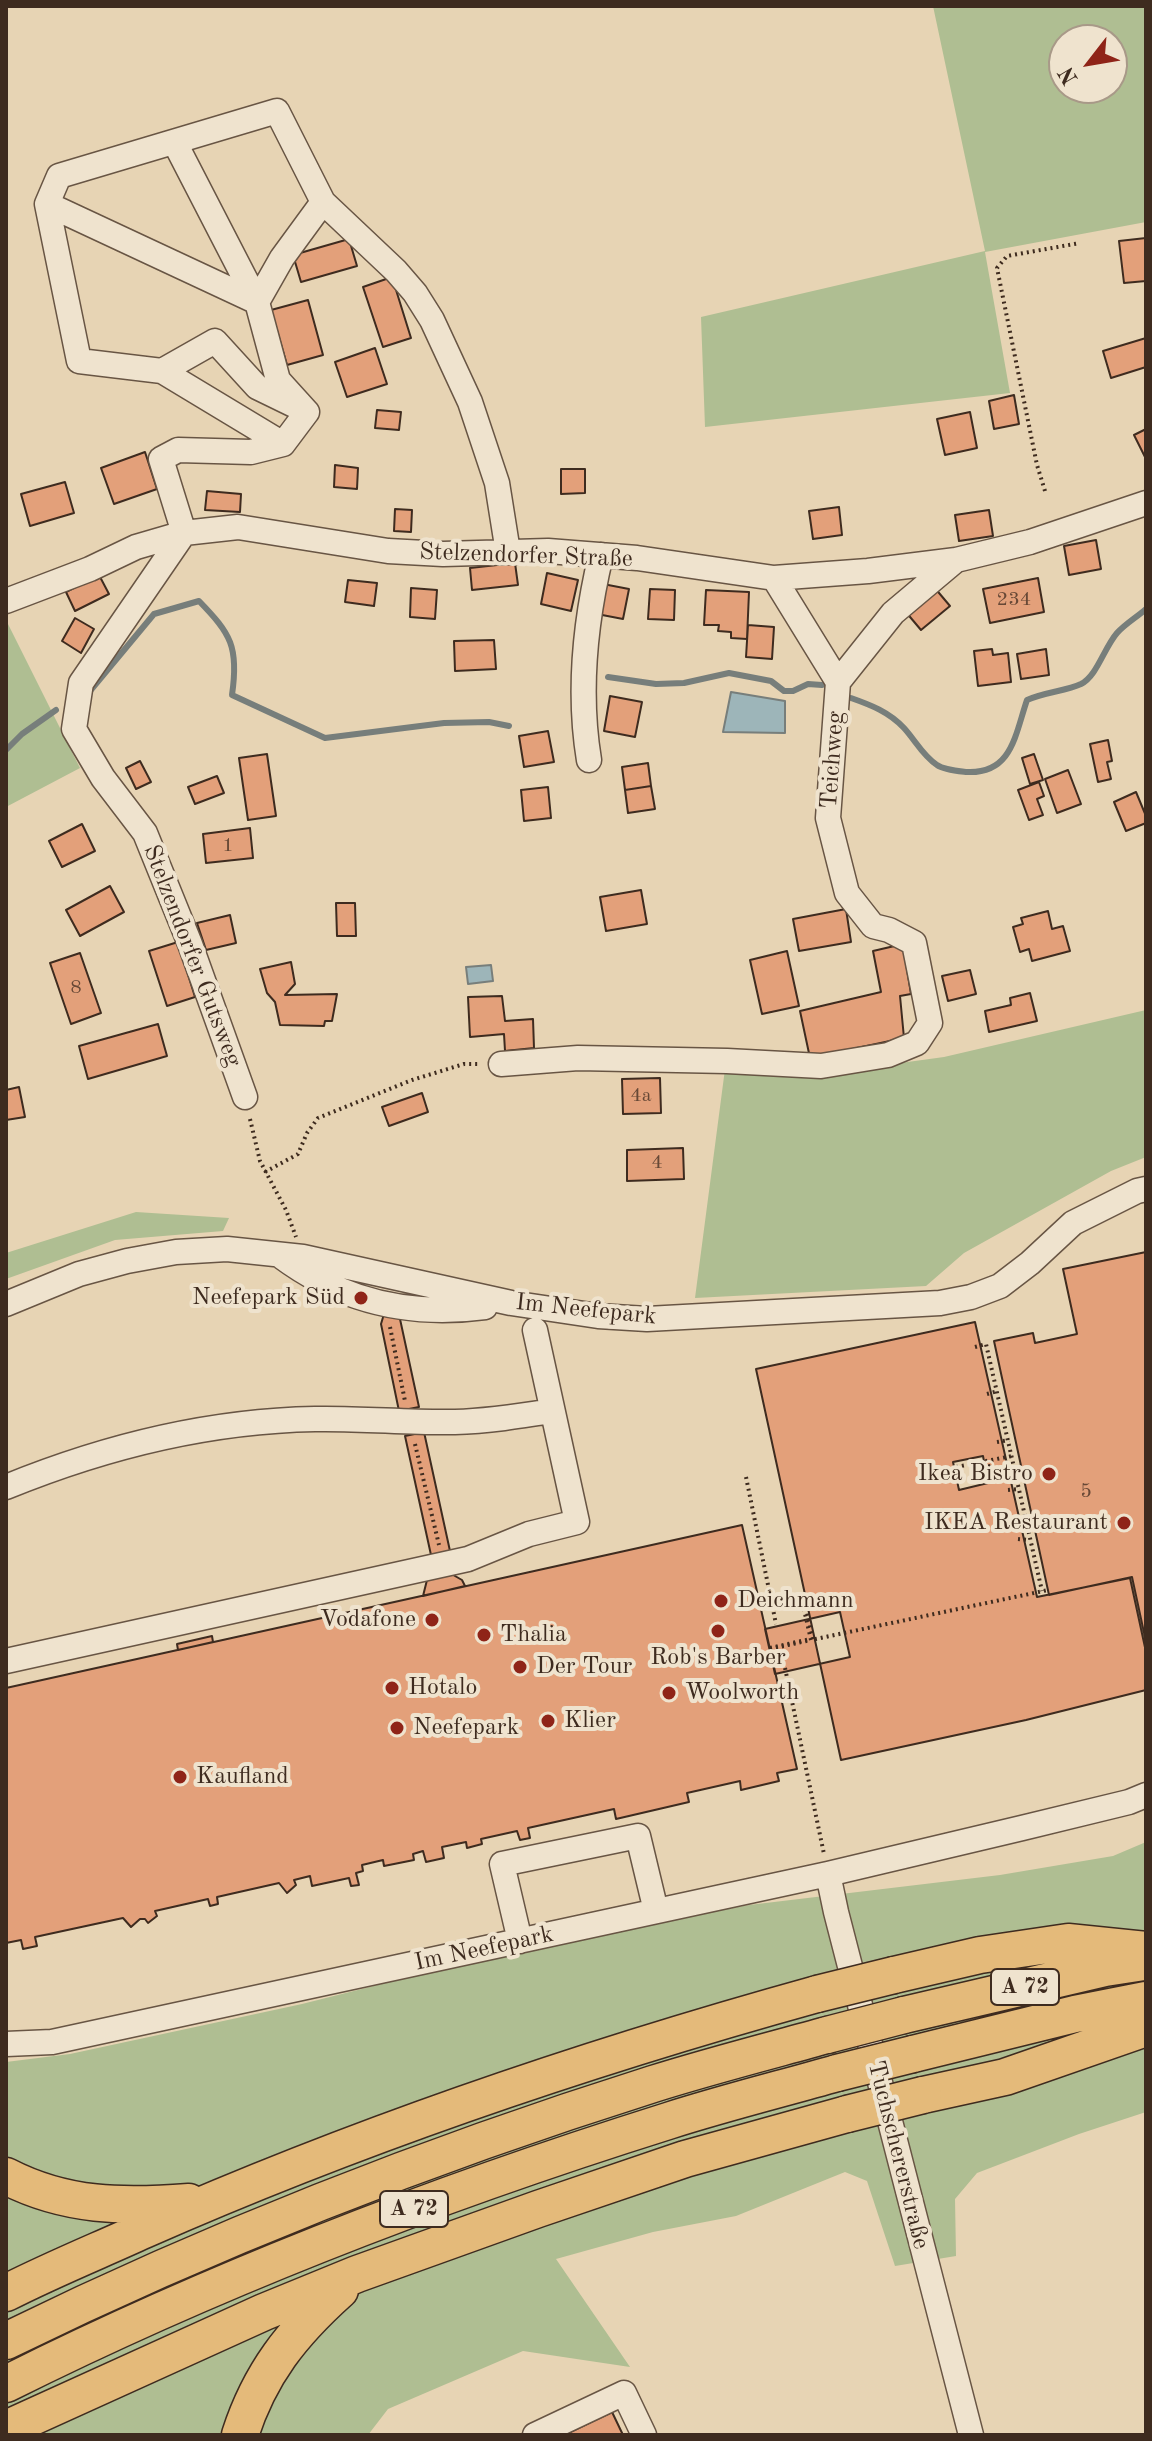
<!DOCTYPE html>
<html>
<head>
<meta charset="utf-8">
<style>
	body { margin:0 }
	#map { position:relative; width:1152px; height:2441px; overflow:hidden; background:#e7d4b4; font-family:"Old Standard TT",serif }
	canvas { display:block }
	.frame { position:absolute; inset:0; border:8px solid #3e2b1f; pointer-events:none }
	.north { position:absolute; left:1048px; top:24px; width:80px; height:80px; box-sizing:border-box; background:#efe3ce; border:2px solid #a89988; border-radius:50%; rotate:239deg; font-size:22px; font-weight:700; line-height:32px; text-align:center; color:#3e2b1f }
	.north::after { content:''; display:block; margin:auto; width:28px; height:36px; background:#8f2418; clip-path:polygon(50% 0,100% 100%,50% 72%,0 100%) }
</style>
</head>
<body>
<div id="map">
<canvas width="1152" height="2441"></canvas>
<div class="frame"></div>
<div class="north">N</div>
</div>
<script>
const ctx = document.querySelector('canvas').getContext('2d');
ctx.lineJoin = 'round';
function paint(path, color) { ctx.fillStyle = color; ctx.fill(path, 'evenodd'); }
function stroke(path, color, width, dash) { ctx.strokeStyle = color; ctx.lineWidth = width; ctx.lineCap = dash ? 'butt' : 'round'; ctx.setLineDash(dash || []); ctx.stroke(path); }
function label(font, color, halo, rows, align = 'center') {
  ctx.font = font + ' "Old Standard TT",serif'; ctx.lineWidth = 8; ctx.setLineDash([]); ctx.textBaseline = 'middle'; ctx.strokeStyle = halo; ctx.fillStyle = color; for (const [text, x, y, turn = 0] of rows) {
    ctx.save(); ctx.translate(x, y); ctx.rotate((+turn || 0) * Math.PI / 180); ctx.textAlign = isNaN(turn) ? turn : align; if (halo) ctx.strokeText(text, 0, 0); ctx.fillText(text, 0, 0); ctx.restore();
  }
}
const green = new Path2D(`
	M933 6H1146V222L985 252 1010 393 705 427 701 317 985 251ZM1064 40H1112V88H1064Z
	M6 620 80 768 6 807Z
	M1146 1010V1157L1111 1171 964 1253 926 1286 695 1298 725 1069 813 1075 944 1057Z
	M136 1212 229 1218 223 1231 115 1240 6 1279V1253Z
	M1146 1842V2112L1079 2134 977 2173 955 2199 956 2256 895 2266 867 2181 845 2172 736 2216 653 2232 556 2259 630 2367 523 2351 388 2409 368 2435H6V2062L70 2054 302 2004 557 1940 749 1905 1000 1875 1113 1856Z`);
const water = new Path2D(`
	M731 692 785 701V733L723 732Z
	M491 965 493 981 468 984 466 967Z`);
const stream = new Path2D(`
	M608 677 656 684 684 683 729 673 771 681 784 691H793L808 684 822 685
	M90 691 154 614 199 601C231 634 239 647 232 695L325 738 444 723 489 722 509 726
	M851 698C871 705 889 712 904 728 915 740 923 756 937 765 944 770 958 771 967 772 1012 774 1015 735 1027 700 1045 692 1066 691 1081 684 1097 676 1104 648 1117 633 1125 624 1137 617 1146 609
	M6 750 22 734 56 710`);
const building = new Path2D(`
	M1146 238V281L1124 283 1119 241Z
	M349 239 357 266 301 282 293 255Z
	M392 277 411 338 383 347 363 287Z
	M308 300 323 355 287 365 271 310Z
	M1146 338V367L1111 378 1103 351Z
	M375 348 387 384 347 397 335 362Z
	M1014 395 1019 424 994 429 989 401Z
	M377 410 401 412 399 430 375 428Z
	M970 412 977 448 945 455 937 419Z
	M1146 429V459L1134 435Z
	M145 452 157 489 114 504 101 468Z
	M335 465 358 468 357 489 334 487Z
	M561 469H585V493L561 494Z
	M65 482 74 513 30 526 21 494Z
	M207 491 241 494 240 512 205 510Z
	M839 507 842 535 813 539 809 511Z
	M395 509 412 510 411 532 394 531Z
	M989 510 993 536 959 541 955 515Z
	M1096 540 1101 569 1069 575 1064 546Z
	M515 563 518 585 472 590 470 568Z
	M547 573 578 580 571 611 541 604Z
	M99 575 109 594 75 611 66 592Z
	M1038 578 1044 612 990 623 983 589Z
	M348 580 377 583 374 606 345 602Z
	M603 584 629 589 623 619 597 614Z
	M934 587 950 606 921 630 905 611Z
	M411 588 437 590 435 619 410 617Z
	M650 589 675 590 674 620 648 619Z
	M706 590 749 592 747 639 731 638V632L718 631 719 625H704Z
	M75 618 94 629 81 653 62 641Z
	M748 625 774 627 772 659 746 657Z
	M494 640 496 669 455 671 454 641Z
	M992 649 993 655 1008 653 1011 682 978 686 974 651Z
	M1046 649 1049 675 1021 679 1017 654Z
	M610 696 642 702 635 737 604 731Z
	M548 731 554 762 524 767 519 736Z
	M1108 740 1112 761 1107 762 1111 779 1098 782 1090 744Z
	M267 754 276 816 248 820 239 758Z
	M1034 754 1043 780 1030 784 1022 758Z
	M140 761 151 782 136 789 126 768Z
	M648 763 651 786 625 790 622 767Z
	M1068 770 1081 804 1057 813 1045 779Z
	M217 776 224 793 195 804 188 787Z
	M1039 782 1044 796 1037 799 1043 815 1029 820 1018 790Z
	M651 786 655 809 628 813 625 790Z
	M548 787 551 818 524 821 521 790Z
	M1136 792 1146 816V823L1126 831 1114 802Z
	M82 824 95 851 62 867 49 841Z
	M250 828 253 858 206 863 203 834Z
	M110 886 124 912 80 936 66 910Z
	M641 890 647 924 606 931 600 897Z
	M336 903H355L356 936H337Z
	M846 909 851 942 799 951 793 919Z
	M1048 911 1052 929 1063 926 1070 951 1032 961 1029 949 1020 952 1013 927 1023 924 1021 918Z
	M230 915 236 943 206 950 197 923Z
	M178 942 195 997 167 1006 149 951Z
	M903 944 911 994 900 996 904 1038 810 1058 800 1011 881 992 873 951Z
	M787 951 799 1006 762 1014 750 960Z
	M80 953 101 1013 71 1024 50 963Z
	M291 962 295 984 285 995 337 994 332 1021H325L324 1026 280 1025 275 1002 267 993 260 969Z
	M970 970 976 994 948 1001 942 976Z
	M1030 993 1037 1021 989 1032 985 1011 1011 1005 1010 998Z
	M502 996 505 1021 533 1019 534 1048 505 1051 504 1034 470 1037 468 997Z
	M158 1024 167 1056 88 1079 79 1046Z
	M660 1078 661 1113 623 1114 622 1079Z
	M19 1087 25 1117 6 1120V1090Z
	M422 1093 428 1112 389 1126 382 1107Z
	M683 1148 684 1179 627 1181V1150Z
	M1146 1252V1642L1132 1577 1049 1595 994 1341 1033 1333 1035 1343 1077 1334 1063 1269Z
	M384 1314 398 1315 400 1319 419 1407 399 1411 381 1324Z
	M975 1322 1037 1597 1130 1578 1146 1652V1690L1026 1720 841 1760 756 1369Z
	M424 1432 450 1551 431 1555 405 1436Z
	M983 1456 988 1483 959 1490 953 1462Z
	M742 1525 797 1769 777 1773 779 1781 741 1790 740 1781 687 1793 689 1802 616 1819 614 1809 528 1828 530 1838 520 1840 517 1831 481 1839 482 1844 467 1848 466 1842 442 1847 444 1858 426 1862 423 1851 413 1854 414 1860 384 1866 383 1860 362 1865 363 1871 356 1873 359 1885 351 1886 349 1878 312 1886 310 1876 294 1880 296 1885 287 1893 279 1883 217 1897 218 1904 210 1906 208 1899 155 1911 157 1916 148 1923 145 1919H140L131 1927 123 1918 35 1937 37 1946 23 1949 21 1940 6 1943V1688Z
	M448 1572 462 1580 465 1586 423 1596 427 1580Z
	M840 1612 850 1657 775 1674 765 1629Z
	M212 1636 213 1642 178 1650 177 1644Z
	M612 2412 623 2435H564Z`);
const path = new Path2D(`
	M1045 491 1037 465 997 268 1007 256 1080 243
	M250 1119 260 1161 286 1210 296 1237
	M265 1172 298 1154 307 1133 318 1118 412 1080 464 1064H479
	M390 1327 405 1401
	M975 1347 986 1344 1042 1591
	M987 1394 998 1391
	M997 1442 1009 1440
	M415 1444 439 1545
	M956 1467 1012 1456
	M746 1477 776 1624
	M1008 1490 1020 1489
	M1018 1539 1030 1540
	M813 1639 805 1604 803 1605 811 1640 1048 1590
	M770 1648 810 1639
	M785 1668 824 1854`);
const minor = new Path2D(`
	M175 143 257 302 278 380 307 412
	M47 204 257 302
	M257 302 282 258 323 202
	M162 371 215 341 257 387 294 405
	M283 444 162 371 79 361 47 204 59 176 277 111 323 202 396 271 415 293 432 320 470 402 497 483 508 552
	M774 578 838 682
	M6 601 90 569 136 547 184 533 238 527 388 551 443 554 548 551 637 558 774 578 868 571 956 560 1030 542 1146 503
	M589 760C578 693 585 622 601 555
	M501 1064 578 1058 727 1061 821 1066 888 1055 917 1043 930 1023 914 943 889 930 873 926 847 893 828 818 838 682 893 613 956 560
	M245 1097 190 944 145 833 103 778 74 729 81 683 184 533 161 459 178 450 251 452 283 444 307 412
	M282 1257C343 1302 410 1317 485 1307
	M6 1304 79 1274 127 1261 176 1252 227 1249 303 1257 511 1303 598 1316 647 1319 940 1303 971 1297 1000 1286 1030 1263 1073 1223 1137 1191 1146 1189
	M6 1487C104 1447 209 1421 315 1419 362 1418 409 1423 455 1422 488 1421 520 1416 552 1411
	M6 1661 468 1559 529 1534 577 1522 535 1330
	M828 1874 836 1912 971 2435
	M520 1941 502 1864 638 1836 656 1911
	M6 2044 52 2042 828 1874 1022 1828 1129 1802 1146 1795
	M535 2435 624 2393 644 2435`);
const highway = new Path2D(`
	M894 1975 980 1955 1068 1942 1146 1950
	M904 2015 1105 1968 1144 1962
	M913 2054 1075 2014 1146 2000
	M923 2095 1005 2077 1146 2028
	M6 2176C66 2207 123 2207 189 2202
	M6 2293C51 2270 98 2251 144 2230 364 2133 586 2058 817 1994
	M6 2341C214 2239 431 2154 653 2084 710 2066 769 2051 827 2035
	M6 2384C218 2278 442 2192 668 2121 724 2103 781 2089 837 2073
	M6 2429 264 2312 357 2274 538 2209 685 2159 847 2114
	M240 2435C260 2373 292 2333 340 2290`);
const pathBridge = new Path2D(`
	M770 1649 811 1640`);
const highwayBridge = new Path2D(`
	M817 1994 894 1975
	M827 2035 904 2015
	M837 2073 913 2054
	M847 2114 923 2095`);
const markers = [
	[361,1298,8,"#8f2418"],
	[1049,1474,8,"#8f2418"],
	[1124,1523,8,"#8f2418"],
	[721,1601,8,"#8f2418"],
	[432,1620,8,"#8f2418"],
	[718,1631,8,"#8f2418"],
	[484,1635,8,"#8f2418"],
	[520,1667,8,"#8f2418"],
	[392,1688,8,"#8f2418"],
	[669,1693,8,"#8f2418"],
	[548,1721,8,"#8f2418"],
	[397,1728,8,"#8f2418"],
	[180,1777,8,"#8f2418"]
];
const numberNames = [
	["234",1014,600],
	["1",228,846],
	["8",76,988],
	["4a",641,1096],
	["4",657,1163],
	["5",1086,1492]
];
const shields = [
	[1025,1987,68],
	[414,2209,68]
];
const shieldNames = [
	["A 72",1025,1987],
	["A 72",414,2209]
];
const streetNames = [
	["Stelzendorfer Straße",526,556,2],
	["Teichweg",833,760,-86],
	["Stelzendorfer Gutsweg",192,956,69],
	["Im Neefepark",586,1310,6],
	["Im Neefepark",484,1949,-12],
	["Tuchschererstraße",898,2155,76]
];
const poiNames = [
	["Neefepark Süd",345,1298,"right"],
	["Ikea Bistro",1033,1474,"right"],
	["IKEA Restaurant",1108,1523,"right"],
	["Deichmann",737,1601],
	["Vodafone",416,1620,"right"],
	["Thalia",500,1635],
	["Rob's Barber",718,1658,"center"],
	["Der Tour",536,1667],
	["Hotalo",408,1688],
	["Woolworth",685,1693],
	["Klier",564,1721],
	["Neefepark",413,1728],
	["Kaufland",196,1777]
];
paint(green, '#afbe92');
paint(water, '#9db5b9');
stroke(water, '#777e7b', 2);
stroke(stream, '#777e7b', 6);
paint(building, '#e3a07a');
stroke(building, '#3e2b1f', 2);
stroke(minor, '#685544', 27);
stroke(highway, '#3e2b1f', 39);
stroke(path, '#3e2b1f', 4, [2, 4]);
stroke(minor, '#efe3ce', 24);
stroke(highway, '#e4ba7a', 36);
stroke(highwayBridge, '#3e2b1f', 39, []);
stroke(pathBridge, '#3e2b1f', 4, [2, 4]);
stroke(highwayBridge, '#e4ba7a', 36);
for (const [x, y, r, color] of markers) { const dot = new Path2D(); dot.arc(x, y, r, 0, 2 * Math.PI); ctx.fillStyle = color; ctx.fill(dot); stroke(dot, '#efe3ce', 3); }
label('20px', '#674836', null, numberNames);
for (const [x, y, w] of shields) { const box = new Path2D(); box.roundRect(x - w / 2, y - 18, w, 36, 6); ctx.fillStyle = '#efe3ce'; ctx.fill(box); stroke(box, '#3e2b1f', 2); }
label('bold 22px', '#3e2b1f', null, shieldNames);
label('24px', '#3e2b1f', '#efe3ce', streetNames);
label('24px', '#3e2b1f', '#efe3ce', poiNames, 'left');
</script>
</body>
</html>
